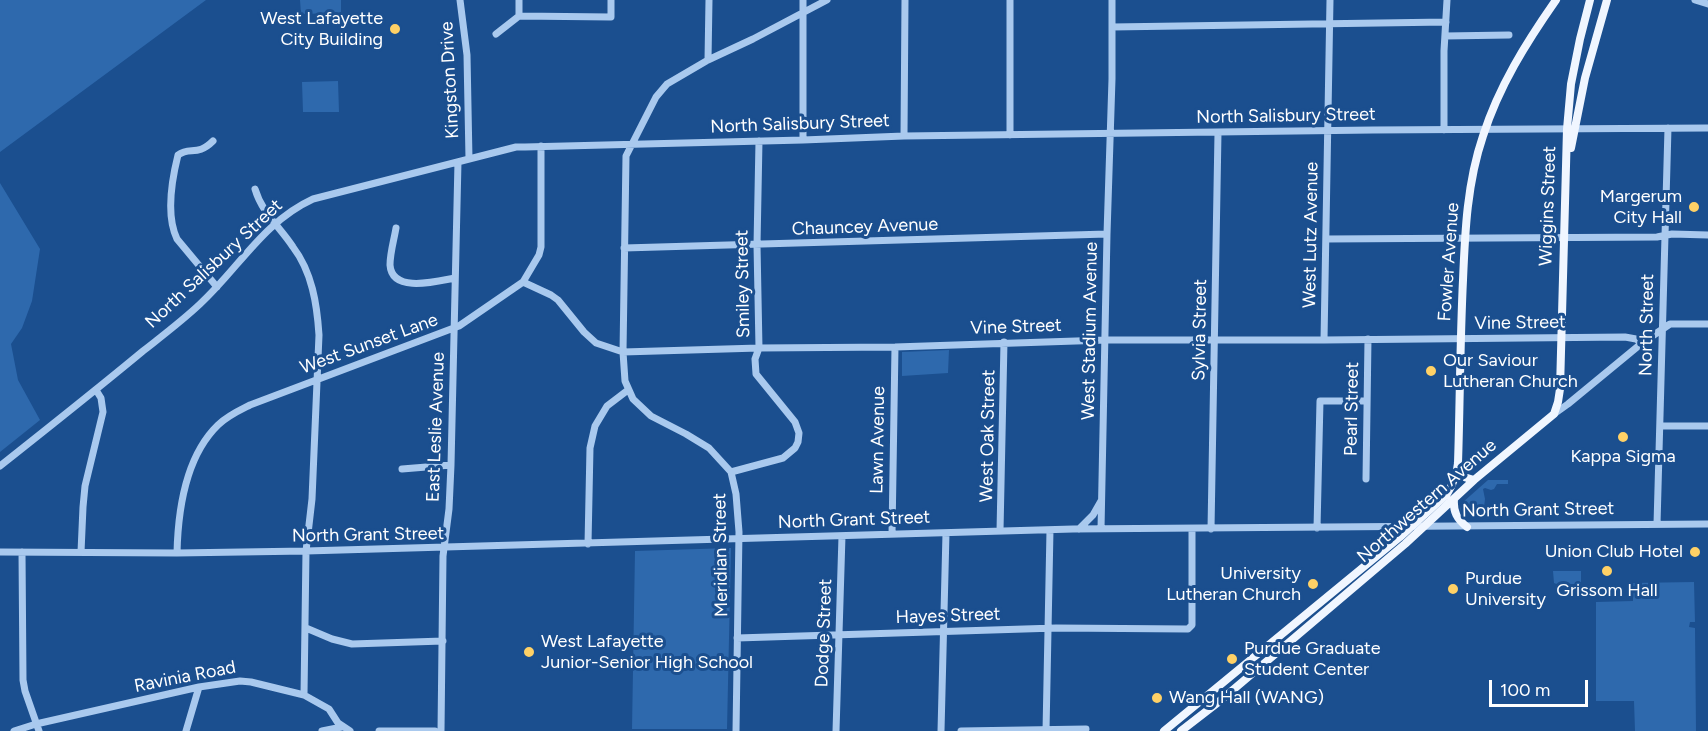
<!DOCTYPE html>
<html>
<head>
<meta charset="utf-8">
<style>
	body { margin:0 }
	#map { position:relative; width:1708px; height:731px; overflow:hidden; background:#1b4f8f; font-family:Figtree,sans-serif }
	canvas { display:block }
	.scale { position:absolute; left:1489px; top:680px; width:99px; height:27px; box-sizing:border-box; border:3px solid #fff; border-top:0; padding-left:8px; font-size:18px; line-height:21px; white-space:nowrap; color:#fff; -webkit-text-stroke:4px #1b4f8f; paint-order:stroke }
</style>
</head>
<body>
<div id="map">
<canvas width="1708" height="731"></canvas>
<div class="scale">100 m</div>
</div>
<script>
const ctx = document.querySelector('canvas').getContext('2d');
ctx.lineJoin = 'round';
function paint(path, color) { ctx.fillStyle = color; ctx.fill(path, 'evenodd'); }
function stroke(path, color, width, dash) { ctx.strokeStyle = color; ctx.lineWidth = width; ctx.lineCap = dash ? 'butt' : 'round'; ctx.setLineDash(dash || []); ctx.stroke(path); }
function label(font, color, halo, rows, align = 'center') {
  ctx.font = font + ' Figtree,sans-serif'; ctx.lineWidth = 6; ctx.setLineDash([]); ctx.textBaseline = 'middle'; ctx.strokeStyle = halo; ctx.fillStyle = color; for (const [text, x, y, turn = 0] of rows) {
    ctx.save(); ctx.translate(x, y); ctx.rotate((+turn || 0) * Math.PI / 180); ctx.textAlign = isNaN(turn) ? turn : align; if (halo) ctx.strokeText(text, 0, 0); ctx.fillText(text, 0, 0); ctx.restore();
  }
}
const green = new Path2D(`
	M0 0H206L0 152Z
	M300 0H341V13L301 14Z
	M338 81 339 112H303L302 82Z
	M0 183 40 249 32 301 22 328 11 344 18 380 40 420 0 452Z
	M949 350 948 373 902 376V352Z
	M1488 480H1508V484H1497L1494 489 1491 490 1485 488 1483 489 1485 499 1483 516 1466 515 1462 513 1460 509 1462 503Z
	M731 548 727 729H632L635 551Z
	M1553 571H1581V589H1569L1554 583Z
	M1694 582 1695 622H1690L1689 627 1695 628 1696 731H1635L1634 701H1596V602L1633 601V583Z`);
const minor = new Path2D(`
	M460 0 467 55 469 159
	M1010 0V135
	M1695 0 1708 4
	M519 16V0
	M1112 27 1446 22
	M496 34 519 16 611 17V0
	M1445 36 1509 35
	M708 60 709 0
	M1444 130V51L1447 0
	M904 136 905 0
	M803 140V0
	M213 141C197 157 190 146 178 155 172 179 166 216 177 239L217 287
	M255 189C262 213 280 227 293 247 312 272 317 304 319 335L312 499 306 551 304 695
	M396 228C394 240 390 253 390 265 392 294 438 281 455 278
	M1326 239 1657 237 1672 234 1708 235
	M624 248 1107 234
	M523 282 551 295 558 300 584 332 596 343 623 352 759 348 895 347 1106 340H1324L1625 337 1636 339 1642 343
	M1324 340 1330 0
	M1554 414 1568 404 1642 343 1670 324H1708
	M1660 426H1708
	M0 466C48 428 96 390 143 351 162 336 182 321 200 304 239 268 263 222 313 199L516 147H525L803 140 904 136 1373 130 1708 128
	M402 469 451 465
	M731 472 783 458 795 448 798 442 799 433 795 422 756 374 755 359 759 348 757 245 759 141
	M1366 479 1368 339
	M1657 524 1668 128
	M1317 528 1320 401H1367
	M1079 529 1093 515 1101 501
	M1101 529 1107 234 1112 79V0
	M1211 529 1218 133
	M1000 531 1004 342
	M892 534 895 347
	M588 544 590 448 595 426 607 406 628 390
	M0 552 177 553 306 551 1073 529 1708 524
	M22 552 23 680 25 691 39 731
	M81 552 83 507 85 486 103 412 101 398 96 390
	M177 553C178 510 185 457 218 425 227 416 238 411 250 405L459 326 523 282 539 255 541 247V146
	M306 628 332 639 352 644 443 641
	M737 638 1056 628 1188 629 1192 625V529
	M14 731 36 724 199 687 240 681 251 682 304 695 329 709 338 723 350 731
	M186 731 199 687
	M322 731 342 727
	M379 731H435
	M441 731 443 556 449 509 451 465 458 162
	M736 731 739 532 736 494 731 472 709 448 686 434 651 416 633 399 625 381 623 352 626 156 656 97 667 84 708 60 753 39 827 0
	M836 731 842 536
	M941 731 946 533
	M961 731 1086 729
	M1046 731 1050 530`);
const major = new Path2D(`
	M1571 148 1585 78 1607 0
	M1458 463 1464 477 1474 480
	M1454 499C1453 512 1457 519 1467 527
	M1164 731 1400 537 1447 494C1453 484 1457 475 1458 463 1460 402 1460 341 1463 280 1465 232 1467 183 1483 136 1499 86 1526 43 1556 0
	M1181 731 1221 700 1405 544 1474 480 1554 414 1558 402 1560 389 1567 129 1571 84 1580 39 1590 0`);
const markers = [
	[395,29,6,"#ffd166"],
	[1694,207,6,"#ffd166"],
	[1431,371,6,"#ffd166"],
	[1623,437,6,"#ffd166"],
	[1695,552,6,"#ffd166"],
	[1607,571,6,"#ffd166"],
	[1313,584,6,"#ffd166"],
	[1453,589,6,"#ffd166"],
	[529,652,6,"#ffd166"],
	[1232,659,6,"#ffd166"],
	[1157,698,6,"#ffd166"]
];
const poiNames = [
	["West Lafayette",383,19,"right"],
	["City Building",383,40,"right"],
	["Margerum",1682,197,"right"],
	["City Hall",1682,218,"right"],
	["Our Saviour",1443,361],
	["Lutheran Church",1443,382],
	["Kappa Sigma",1623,457,"center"],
	["Union Club Hotel",1683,552,"right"],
	["University",1301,574,"right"],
	["Lutheran Church",1301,595,"right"],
	["Purdue",1465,579],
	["University",1465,600],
	["Grissom Hall",1607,591,"center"],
	["West Lafayette",541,642],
	["Junior-Senior High School",541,663],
	["Purdue Graduate",1244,649],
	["Student Center",1244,670],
	["Wang Hall (WANG)",1169,698]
];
const streetNames = [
	["Kingston Drive",450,80,-93],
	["North Salisbury Street",1286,116,-1],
	["North Salisbury Street",800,124,-2],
	["Wiggins Street",1548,206,-88],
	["Chauncey Avenue",865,227,-2],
	["West Lutz Avenue",1311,235,-89],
	["Fowler Avenue",1449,262,-86],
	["North Salisbury Street",214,264,-43],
	["Smiley Street",743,284,-91],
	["Vine Street",1520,323,-1],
	["North Street",1647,325,-89],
	["Vine Street",1016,327,-2],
	["Sylvia Street",1200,330,-89],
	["West Stadium Avenue",1090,331,-89],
	["West Sunset Lane",369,344,-20],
	["Pearl Street",1352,409,-89],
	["East Leslie Avenue",436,427,-88],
	["West Oak Street",988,436,-89],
	["Lawn Avenue",878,440,-89],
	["Northwestern Avenue",1427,501,-41],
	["North Grant Street",1538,510,-1],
	["North Grant Street",854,520,-2],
	["North Grant Street",368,535,-1],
	["Meridian Street",721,555,-91],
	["Hayes Street",948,616,-2],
	["Dodge Street",824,633,-88],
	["Ravinia Road",185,677,-11]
];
paint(green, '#2e69ad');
stroke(minor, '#a9c9ee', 7);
stroke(major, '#f0f6ff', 8);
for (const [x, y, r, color] of markers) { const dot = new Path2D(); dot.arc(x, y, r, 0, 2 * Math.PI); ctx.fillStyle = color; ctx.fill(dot); stroke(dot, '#1b4f8f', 2); }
label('18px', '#fff', '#1b4f8f', poiNames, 'left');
label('18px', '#fff', '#1b4f8f', streetNames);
</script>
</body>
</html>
